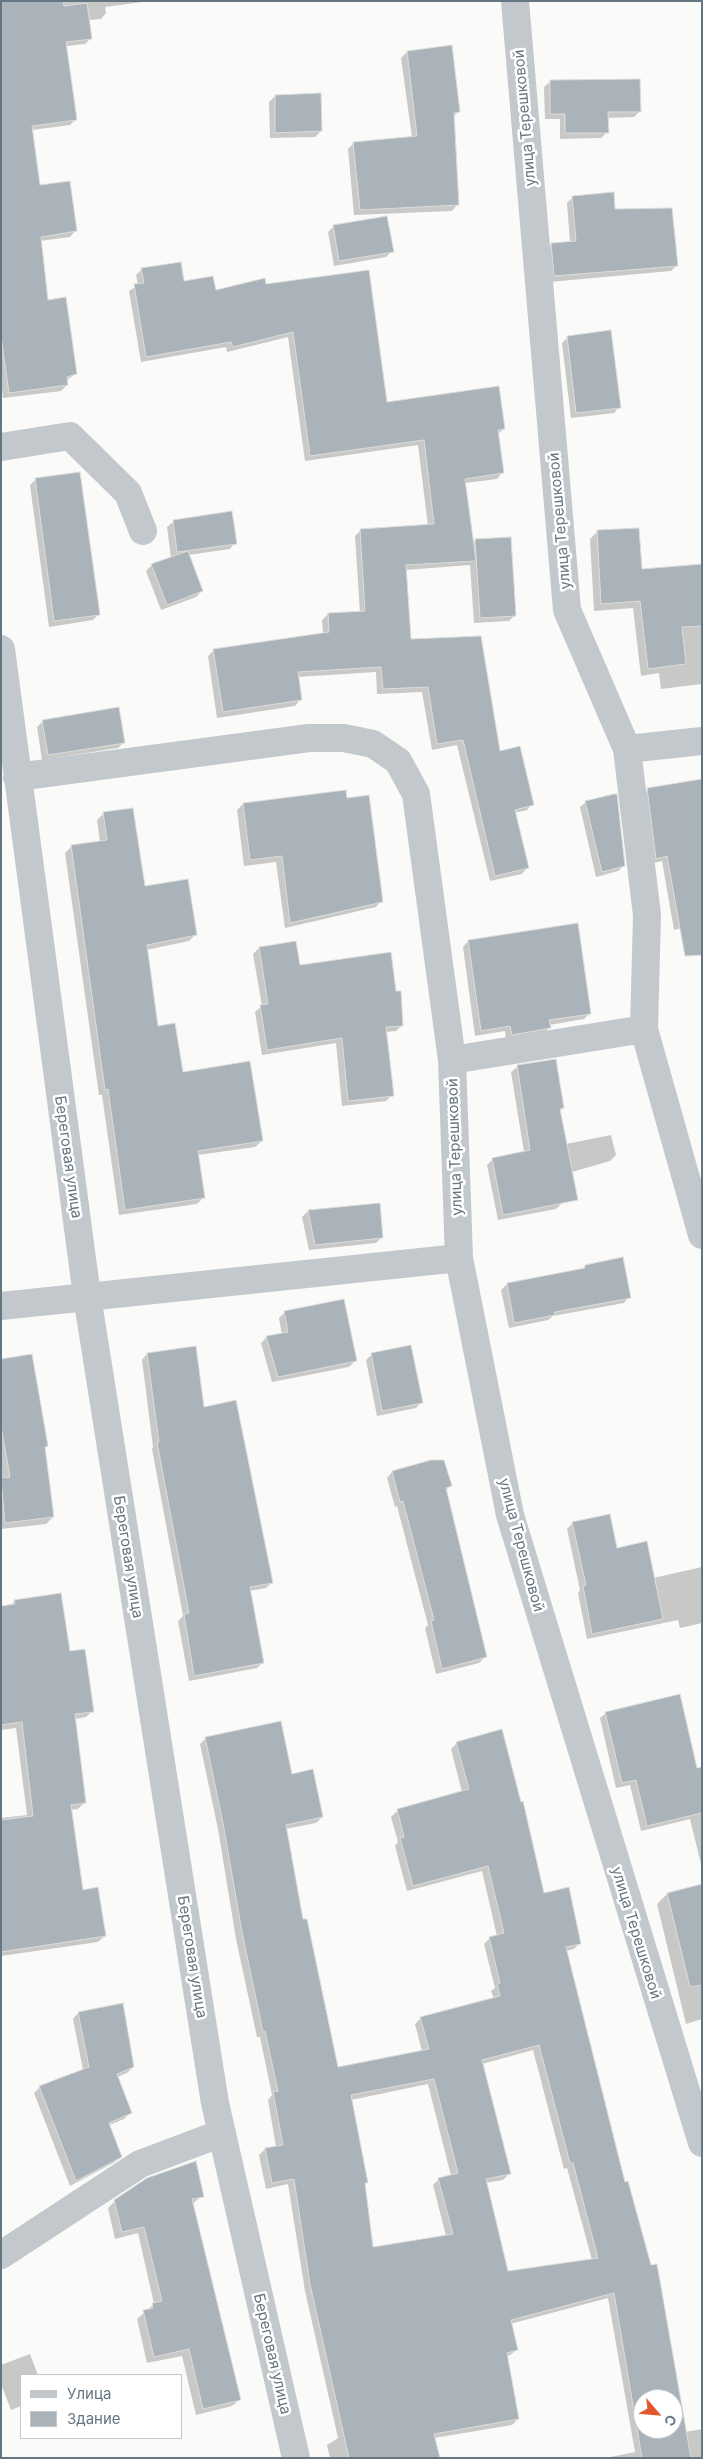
<!DOCTYPE html>
<meta charset="utf-8">
<style>
body{margin:0}
#map{position:relative;width:703px;height:2459px;overflow:hidden;background:#fafaf8;font-family:Inter,sans-serif}
canvas{display:block}
.frame{position:absolute;inset:0;border:2px solid #657683;pointer-events:none}
.legend{position:absolute;left:20px;top:2374px;width:162px;height:65px;box-sizing:border-box;background:#fff;border:1px solid #c1c8cd;margin:0;padding:6px 9px;list-style:none;font-size:15px;color:#657683}
.legend li{display:flex;align-items:center;gap:10px;height:25px}
.legend b{width:25px;border:1px solid #c1c8cd}
.north{position:absolute;left:633px;top:2389px;width:50px;height:50px;box-sizing:border-box;background:#fff;border:1px solid #c1c8cd;border-radius:50%;rotate:117deg;font-size:14px;font-weight:700;line-height:20px;text-align:center;color:#657683}
.north::after{content:'';display:block;margin:auto;width:18px;height:22px;background:#e4572e;clip-path:polygon(50% 0,100% 100%,50% 72%,0 100%)}
</style>
<div id="map">
<canvas width="703" height="2459"></canvas>
<div class="frame"></div>
<ul class="legend">
<li><b style="height:6px;background:#c3c8cc"></b>Улица</li>
<li><b style="height:14px;background:#aab3b9"></b>Здание</li>
</ul>
<div class="north">С</div>
</div>
<script>
const ctx = document.querySelector('canvas').getContext('2d');
ctx.lineJoin = 'round';
function fillPath(path, color) {
  ctx.fillStyle = color;
  ctx.fill(path, 'evenodd');
}
function poly(rows) {
  const path = new Path2D();
  for (const r of rows) {
    path.moveTo(r[0], r[1]);
    for (let i = 2; i < r.length; i += 2) path.lineTo(r[i], r[i + 1]);
  }
  return path;
}
function trace(path, color, width, dash) {
  ctx.strokeStyle = color;
  ctx.lineWidth = width;
  ctx.lineCap = dash ? 'butt' : 'round';
  ctx.setLineDash(dash || []);
  ctx.stroke(path);
}
function drawText(font, color, halo, rows, align = 'center') {
  ctx.font = font + ' Inter,sans-serif';
  ctx.lineWidth = 5;
  ctx.setLineDash([]);
  ctx.textBaseline = 'middle';
  ctx.strokeStyle = halo;
  ctx.fillStyle = color;
  for (const [text, x, y, turn = 0] of rows) {
    ctx.save();
    ctx.translate(x, y);
    ctx.rotate((+turn || 0) * Math.PI / 180);
    ctx.textAlign = isNaN(turn) ? turn : align;
    if (halo) ctx.strokeText(text, 0, 0);
    ctx.fillText(text, 0, 0);
    ctx.restore();
  }
}
fillPath(poly([
 [1,1,150,1,105,7,106,13,101,19,88,20,91,38,85,44,66,46,76,119,70,125,32,130,39,187,75,231,70,237,40,241,47,301,75,374,66,381,67,385,61,391,3,398,1,382],
 [407,52,459,111,453,117,457,205,452,211,354,215,348,149,354,143,412,137,401,58],
 [550,82,640,111,634,117,607,118,607,132,601,138,560,139,560,119,545,119,544,87],
 [275,96,321,131,315,137,270,138,269,102],
 [573,197,677,265,671,271,549,282,546,250,552,244,570,242,567,203],
 [334,226,392,251,386,257,334,266,328,232],
 [142,269,215,292,265,285,386,403,504,429,498,434,502,473,497,479,465,483,472,544,475,541,515,615,509,621,474,623,470,565,405,570,410,641,499,752,532,804,527,810,514,813,527,868,522,874,490,881,457,745,432,750,422,692,377,694,376,672,297,677,300,700,295,706,217,718,208,656,214,650,323,634,322,620,328,614,360,613,355,536,361,530,428,526,418,445,305,461,288,337,227,352,226,347,141,362,129,291,138,285,136,275],
 [568,337,619,407,614,413,571,418,562,343],
 [35,480,98,615,93,620,49,627,30,485],
 [173,522,235,543,230,549,188,555,202,591,196,597,161,610,146,571,152,565,171,558,167,527],
 [597,532,641,571,702,565,702,684,661,689,659,673,641,676,633,608,594,611,590,539],
 [43,721,124,742,118,748,42,760,37,727],
 [648,790,702,922,674,930,662,861,650,864,642,795],
 [346,799,381,901,376,907,285,928,276,862,244,866,237,810,243,804],
 [586,802,624,866,618,871,596,877,580,807],
 [104,813,144,887,195,935,189,941,146,950,157,1027,182,1073,262,1141,255,1147,198,1155,203,1198,197,1204,119,1215,102,1095,99,1095,65,853,72,846,100,842,97,820],
 [468,941,590,1013,584,1019,549,1025,549,1028,544,1034,506,1040,505,1031,475,1036,463,947],
 [259,948,299,967,395,992,402,1025,396,1031,386,1032,392,1095,386,1101,342,1106,336,1043,262,1055,255,1012,262,1006,253,954],
 [555,1060,563,1108,560,1111,566,1144,611,1135,616,1155,610,1161,555,1177,562,1203,556,1209,498,1220,487,1165,493,1159,524,1152,511,1072,517,1067],
 [379,1205,382,1237,376,1243,309,1250,302,1217,308,1211],
 [585,1266,629,1297,624,1303,553,1316,548,1320,509,1328,501,1290,507,1284,581,1270],
 [285,1312,355,1361,349,1367,272,1382,261,1343,266,1338,282,1335,279,1318],
 [147,1354,272,1582,266,1588,250,1591,263,1662,257,1668,189,1681,178,1621,183,1616,152,1449,153,1447,142,1360],
 [372,1354,421,1402,416,1408,377,1416,366,1360],
 [1,1361,47,1446,44,1448,53,1517,46,1524,1,1529],
 [392,1472,450,1486,445,1491,485,1657,479,1663,436,1674,425,1628,428,1625,397,1506,395,1507,387,1478],
 [573,1523,616,1549,653,1578,702,1567,702,1623,680,1628,678,1620,587,1639,578,1593,580,1590,567,1529],
 [15,1601,69,1653,92,1711,86,1717,75,1719,84,1803,78,1809,71,1810,82,1891,105,1936,98,1942,1,1956,1,1818,27,1815,16,1728,1,1730,1,1607,10,1606],
 [606,1713,702,1774,702,1868,690,1819,641,1831,630,1785,616,1788,600,1718],
 [206,1738,291,1775,322,1817,316,1823,285,1829,302,1921,337,2068,422,2051,415,2024,421,2018,494,1999,491,1991,495,1988,484,1944,490,1938,497,1936,482,1871,407,1891,395,1846,398,1842,391,1817,397,1811,462,1792,451,1749,457,1743,543,1895,580,1943,574,1949,566,1951,685,2432,702,2429,702,2458,606,2458,635,2452,608,2298,510,2324,517,2350,507,2357,518,2419,512,2425,434,2438,439,2458,330,2458,327,2445,338,2438,305,2291,288,2184,266,2189,259,2155,265,2149,276,2147,268,2100,272,2095,260,2037,257,2037,236,1939,218,1829,200,1744],
 [533,2050,564,2169,567,2168,592,2260,507,2273,485,2183,503,2180,509,2174,482,2064],
 [428,2084,451,2176,439,2179,433,2185,446,2236,372,2248,364,2185,366,2182,351,2100],
 [643,2399,673,2399,673,2429,643,2429],
 [702,1885,702,2019,686,2024,657,1904,667,1894],
 [78,2013,133,2067,127,2073,117,2077,130,2113,124,2119,109,2125,121,2156,115,2162,70,2186,34,2093,40,2087,83,2070,73,2019],
 [202,2196,192,2204,239,2400,232,2406,196,2415,182,2356,147,2363,137,2319,154,2304,138,2233,115,2239,108,2208,115,2201],
 [30,2354,38,2375,21,2375,21,2406,11,2410,1,2384,1,2365]
]), '#0003');
const building = poly([
 [1,1,63,1,64,6,87,3,92,39,66,42,77,120,32,126,40,185,70,181,77,231,41,237,48,300,66,297,77,374,67,377,68,385,9,393,1,336,1,1],
 [452,45,460,112,454,113,459,205,360,210,353,142,417,136,407,51,452,45],
 [640,79,641,112,608,112,609,133,565,133,565,114,550,114,550,80,640,79],
 [321,93,322,131,275,133,275,95,321,93],
 [614,192,615,209,672,208,678,266,554,276,551,243,576,241,572,196,614,192],
 [387,216,394,252,339,261,333,225,387,216],
 [181,262,184,281,213,276,216,290,265,278,266,284,369,270,387,402,499,386,505,429,498,430,504,473,465,479,476,561,406,565,411,639,481,636,500,751,520,746,534,805,515,810,529,868,495,876,463,740,437,744,428,687,383,689,381,667,298,672,302,700,223,712,213,649,329,632,328,613,365,611,360,529,434,524,424,440,310,456,293,332,233,347,231,342,146,357,134,284,144,283,141,268,181,262],
 [611,330,621,408,576,413,567,336,611,330],
 [80,472,100,615,54,621,35,478,80,472],
 [232,511,237,544,177,552,173,520,232,511],
 [639,528,642,569,702,564,702,626,682,627,686,664,648,669,640,601,601,604,597,530,639,528],
 [511,537,516,616,480,618,475,539,511,537],
 [188,551,203,591,167,605,151,564,188,551],
 [119,707,125,743,48,755,42,720,119,707],
 [702,779,702,955,685,956,667,856,656,859,647,788,702,779],
 [346,790,347,798,369,795,383,902,290,923,282,856,250,860,243,803,346,790],
 [614,794,617,794,625,866,602,872,585,801,614,794],
 [133,808,145,886,188,879,197,935,147,945,158,1026,175,1023,183,1072,250,1061,263,1141,198,1151,205,1198,125,1210,108,1089,105,1090,71,845,107,840,103,812,133,808],
 [578,923,591,1014,549,1020,551,1028,512,1035,510,1026,481,1031,468,940,578,923],
 [296,941,300,965,391,952,396,991,401,991,403,1026,386,1027,394,1096,348,1101,342,1038,267,1050,260,1005,268,1004,259,947,296,941],
 [556,1059,564,1108,560,1109,578,1200,503,1215,492,1158,530,1150,517,1065,556,1059],
 [380,1203,383,1238,315,1245,308,1210,380,1203],
 [623,1257,631,1298,555,1312,555,1315,514,1323,507,1283,585,1268,585,1265,623,1257],
 [344,1299,357,1361,278,1377,266,1336,288,1332,284,1311,344,1299],
 [411,1345,423,1403,382,1411,371,1353,411,1345],
 [196,1346,204,1407,236,1400,273,1583,250,1587,264,1663,194,1676,184,1614,189,1613,157,1442,159,1442,147,1353,196,1346],
 [32,1354,48,1446,45,1447,54,1517,5,1523,1,1478,10,1477,1,1426,1,1359,32,1354],
 [431,1460,444,1460,452,1486,446,1488,487,1657,442,1669,431,1621,434,1620,403,1501,400,1502,392,1471,431,1460],
 [610,1514,617,1548,647,1541,663,1619,592,1634,583,1586,586,1585,572,1522,610,1514],
 [61,1593,70,1651,85,1649,94,1712,75,1714,86,1803,71,1805,83,1890,98,1887,106,1936,1,1952,1,1820,33,1816,22,1722,1,1725,1,1606,15,1604,14,1600,61,1593],
 [680,1694,697,1768,702,1767,702,1813,647,1826,636,1780,622,1783,605,1712,680,1694],
 [281,1721,292,1774,313,1769,323,1817,286,1825,303,1919,307,1919,338,2067,429,2049,420,2017,500,1996,497,1984,500,1983,489,1937,504,1933,488,1866,413,1886,400,1838,404,1837,397,1809,469,1789,456,1742,502,1729,521,1802,523,1801,544,1893,569,1887,581,1944,566,1947,625,2182,628,2181,651,2265,657,2264,691,2458,642,2458,614,2293,511,2320,518,2350,507,2353,519,2419,434,2434,440,2458,349,2458,310,2284,294,2179,272,2183,265,2148,283,2145,273,2092,278,2091,265,2031,263,2032,242,1932,223,1823,205,1737,281,1721],
 [539,2045,570,2163,573,2163,598,2258,508,2271,486,2179,511,2174,482,2060,539,2045],
 [434,2079,458,2173,438,2178,453,2234,373,2247,365,2183,368,2183,351,2095,434,2079],
 [643,2399,673,2399,673,2429,643,2429,643,2399],
 [702,1884,702,1985,690,1987,667,1893,702,1884],
 [123,2003,134,2067,117,2074,132,2113,109,2123,122,2157,76,2181,39,2086,89,2067,78,2012,123,2003],
 [196,2161,204,2197,192,2199,241,2400,203,2409,189,2349,154,2357,143,2310,153,2308,152,2303,162,2301,144,2227,122,2232,114,2200,147,2178,196,2161]
]);
fillPath(building, '#aab3b9');
trace(building, '#dcdcda', 1);
trace(poly([
 [515,1,567,610,627,749,647,915,644,1029,702,1235],
 [1,447,70,436,128,493,143,531],
 [1,649,87,1296,215,2103,296,2458],
 [627,749,702,741],
 [17,777,309,738,344,738,373,744,398,761,416,794,452,1060],
 [644,1029,452,1060,459,1258,510,1515,702,2143],
 [1,1306,459,1258],
 [1,2255,140,2164,222,2133]
]), '#c3c8cc', 28);
drawText('15px', '#657683', '#fff', [
 ["улица Терешковой",525,118,-95],
 ["улица Терешковой",560,521,-95],
 ["улица Терешковой",455,1147,-92],
 ["Береговая улица",68,1157,82],
 ["улица Терешковой",521,1545,75],
 ["Береговая улица",128,1557,81],
 ["улица Терешковой",636,1933,73],
 ["Береговая улица",192,1957,81],
 ["Береговая улица",272,2354,77]
]);
</script>
